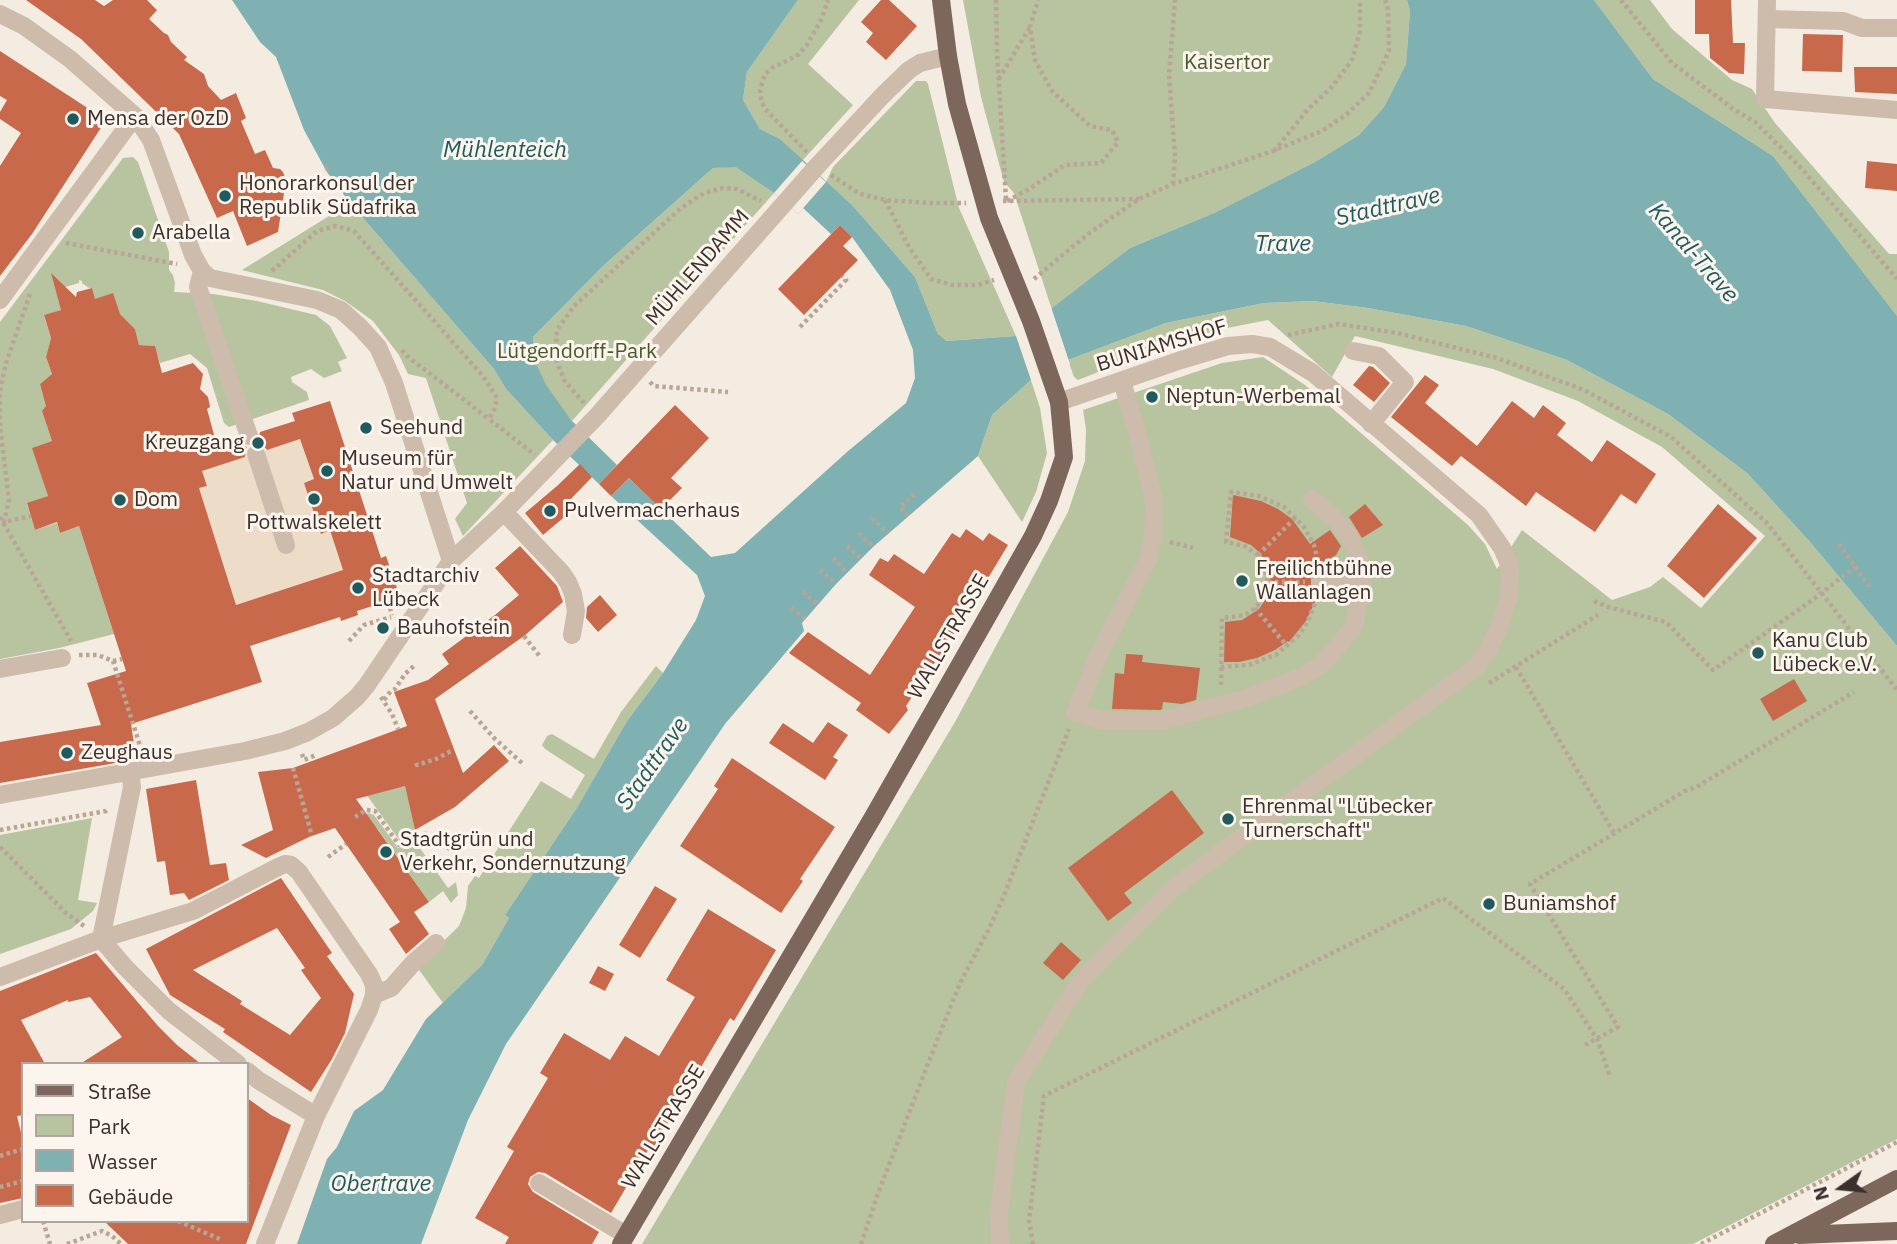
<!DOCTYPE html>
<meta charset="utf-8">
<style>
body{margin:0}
#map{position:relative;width:1897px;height:1244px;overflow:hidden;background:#f4ebe1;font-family:"IBM Plex Sans",sans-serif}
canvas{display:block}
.legend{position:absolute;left:21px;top:1062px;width:228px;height:161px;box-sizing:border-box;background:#fbf5ee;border:2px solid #aea6a0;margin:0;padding:9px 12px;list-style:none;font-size:21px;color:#3b302b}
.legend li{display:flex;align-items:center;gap:14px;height:35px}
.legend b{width:35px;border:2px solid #aea6a0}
.north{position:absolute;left:1806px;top:1153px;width:70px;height:70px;-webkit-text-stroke:5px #fbf5ee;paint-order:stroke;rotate:255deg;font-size:19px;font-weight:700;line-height:28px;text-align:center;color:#3b302b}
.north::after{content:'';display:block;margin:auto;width:24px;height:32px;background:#3b302b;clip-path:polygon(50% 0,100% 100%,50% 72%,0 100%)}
</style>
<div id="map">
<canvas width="1897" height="1244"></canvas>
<ul class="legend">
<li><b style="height:9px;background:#7d675c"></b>Straße</li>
<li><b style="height:19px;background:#b8c4a0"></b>Park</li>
<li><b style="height:19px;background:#7fb0b2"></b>Wasser</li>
<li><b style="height:19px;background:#c8694b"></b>Gebäude</li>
</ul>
<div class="north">N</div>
</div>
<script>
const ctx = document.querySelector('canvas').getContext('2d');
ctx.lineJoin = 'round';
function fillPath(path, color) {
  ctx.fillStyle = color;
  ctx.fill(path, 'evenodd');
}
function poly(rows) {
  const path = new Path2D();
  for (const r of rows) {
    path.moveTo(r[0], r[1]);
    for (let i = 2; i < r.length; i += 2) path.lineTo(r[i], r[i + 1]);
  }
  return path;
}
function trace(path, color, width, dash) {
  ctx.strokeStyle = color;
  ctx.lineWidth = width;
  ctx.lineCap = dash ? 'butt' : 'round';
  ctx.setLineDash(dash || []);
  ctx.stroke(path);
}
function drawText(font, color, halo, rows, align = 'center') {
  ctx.font = font + ' "IBM Plex Sans",sans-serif';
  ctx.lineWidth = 6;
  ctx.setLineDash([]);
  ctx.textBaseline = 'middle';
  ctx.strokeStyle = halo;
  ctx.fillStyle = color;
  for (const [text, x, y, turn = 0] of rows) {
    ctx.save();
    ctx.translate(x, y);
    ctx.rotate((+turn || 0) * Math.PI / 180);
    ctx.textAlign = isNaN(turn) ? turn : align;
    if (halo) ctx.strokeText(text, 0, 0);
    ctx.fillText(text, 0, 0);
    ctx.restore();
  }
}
fillPath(poly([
 [798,0,859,0,808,64,853,105,802,161,780,139,760,129,743,100,747,72],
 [963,0,1407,0,1410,11,1406,64,1384,107,1359,135,1315,162,1214,213,1130,248,1052,310,1014,193,1004,182,981,97],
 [1594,0,1650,0,1672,29,1732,80,1752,89,1775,123,1889,254,1897,254,1897,316,1773,156,1653,79],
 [916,81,926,81,928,84,959,208,1016,336,945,341,938,334,915,277,854,207,826,182,833,167],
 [133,157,138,162,169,252,169,270,173,275,175,283,174,292,213,294,257,301,316,315,330,326,347,358,338,362,342,371,324,378,311,369,291,377,292,382,307,392,309,400,229,427,224,423,207,368,190,354,160,363,154,346,139,345,135,329,120,314,93,300,92,288,89,288,82,283,82,281,79,280,79,283,65,287,60,299,58,300,63,309,44,316,51,338,46,357,52,374,40,384,47,407,42,411,52,441,33,448,48,496,27,504,35,530,57,523,60,533,79,526,114,634,59,648,0,659,0,322,123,158],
 [736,166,774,193,572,421,545,385,533,357,533,337,603,266,713,168],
 [350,203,494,369,506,389,553,440,463,536,455,519,467,503,426,378,408,374,399,355,373,321,345,301,323,290,242,270],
 [1313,301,1368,308,1466,326,1567,360,1668,414,1747,473,1810,542,1897,646,1897,1139,1693,1244,642,1244,955,722,1068,512,1085,461,1086,429,1083,410,1222,363,1263,357,1305,385,1468,525,1485,544,1497,569,1522,530,1612,600,1650,587,1663,577,1701,608,1765,536,1662,447,1578,401,1493,369,1355,336,1332,377,1268,320,1222,329,1173,343,1078,380,1074,377,1068,360,1166,323,1264,303],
 [1031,380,1040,408,1047,453,1036,492,1022,522,978,456,992,415],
 [656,666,663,673,627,721,578,806,505,915,509,918,482,965,443,1003,417,967,459,926,466,908,468,886,475,876,479,878,541,781,571,799,585,775,545,749,542,745,547,736,552,734,594,759,621,712],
 [405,786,416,833,400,841,366,794,347,793],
 [368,813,374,815,398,848,415,841,448,888,456,882,458,895,451,903,443,891,429,902,377,828,356,821],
 [92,818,78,900,97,903,93,911,71,929,0,954,0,835]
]), '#b8c4a0');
fillPath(poly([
 [300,439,314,480,304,483,321,533,330,530,343,570,236,605,199,488,207,486,202,471]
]), '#ecdcc8');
fillPath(poly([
 [232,0,798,0,747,72,743,100,760,129,780,139,854,207,915,277,938,334,946,341,1016,336,1130,248,1214,213,1315,162,1359,135,1384,107,1406,64,1410,11,1407,0,1594,0,1653,79,1773,156,1897,316,1897,646,1810,542,1747,473,1668,414,1567,360,1466,326,1368,308,1313,301,1264,303,1166,323,1068,360,1031,380,992,415,978,456,873,547,836,584,802,623,804,631,725,724,506,1044,468,1120,421,1244,297,1244,327,1159,337,1147,354,1111,383,1090,426,1019,482,965,509,918,505,915,578,806,627,721,663,673,696,620,705,596,697,575,611,496,629,478,711,557,735,553,847,452,906,403,915,378,913,350,890,290,852,237,840,225,831,234,803,208,798,214,774,193,736,167,713,168,603,266,533,337,533,357,546,385,572,421,617,465,599,484,553,440,506,389,494,369,350,203,327,172,304,130,276,57,260,42]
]), '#7fb0b2');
fillPath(poly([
 [802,161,826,182,798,214,774,193],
 [1051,307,1070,364,1032,383,1015,333]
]), '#f4ebe1');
fillPath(poly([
 [26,0,95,0,104,6,113,0,147,0,157,10,149,19,164,33,168,35,171,42,187,57,184,60,204,74,208,86,221,100,236,93,246,118,241,121,255,154,265,150,273,168,280,169,283,172,286,180,278,232,247,246,233,211,217,218,179,134,81,39],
 [881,0,889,0,917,26,886,60,866,42,873,33,861,22],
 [1695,0,1731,0,1733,43,1745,43,1744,74,1729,73,1710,58,1709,34,1695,34],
 [1803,34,1843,35,1842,72,1802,71],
 [0,51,106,120,32,234,0,276,0,166,21,133,0,119,0,112,7,100,0,96],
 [1854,67,1897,67,1897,94,1855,92],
 [1867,161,1897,164,1897,191,1865,188],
 [840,225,852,237,843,246,858,260,804,315,778,289],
 [51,273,76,297,77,292,92,288,95,299,113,293,120,314,135,329,139,345,155,346,162,373,193,363,203,374,200,389,208,397,210,407,207,409,217,446,238,439,242,445,247,447,245,457,202,471,207,486,199,488,236,605,343,570,330,530,321,534,304,483,314,479,300,439,267,450,263,445,258,443,260,432,295,421,292,413,330,401,381,558,386,556,400,597,357,611,358,615,341,621,340,617,250,646,262,682,131,724,135,751,132,754,133,760,0,783,0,742,101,725,87,683,126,671,79,526,60,533,57,522,35,530,27,503,48,496,32,448,52,441,42,411,46,406,40,384,52,374,46,357,51,338,44,315,61,310],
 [1369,366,1373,367,1390,383,1374,402,1353,385],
 [1425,375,1439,385,1425,403,1477,446,1512,401,1534,418,1543,405,1566,423,1557,435,1592,462,1607,440,1656,474,1636,504,1621,494,1595,532,1536,492,1526,506,1461,456,1452,466,1391,417],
 [675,405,709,438,671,478,682,488,661,509,629,478,611,496,599,484],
 [580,464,592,477,569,501,575,508,543,535,525,513,557,486],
 [1233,495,1261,501,1278,509,1292,519,1310,544,1330,530,1341,546,1336,555,1320,566,1319,571,1315,573,1311,577,1311,587,1319,593,1306,621,1289,642,1288,641,1275,650,1257,658,1239,662,1224,662,1225,622,1242,620,1259,609,1267,597,1271,583,1267,564,1260,553,1251,545,1230,537],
 [1365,504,1383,525,1362,538,1349,517],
 [1718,504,1757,538,1704,598,1667,566],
 [966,529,983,541,989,533,1008,545,961,623,906,706,908,710,889,734,856,710,861,703,789,653,808,632,870,675,915,607,869,575,880,558,888,562,894,554,924,574,952,533,960,538],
 [520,546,557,586,563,602,524,636,435,699,463,773,494,745,509,761,455,807,415,830,405,786,356,799,429,902,414,912,429,934,406,954,389,929,400,922,335,828,309,837,266,858,241,845,273,830,258,772,293,768,407,726,394,692,428,680,449,664,442,654,495,615,519,595,495,568],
 [600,595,617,615,598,632,586,618,587,607],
 [1126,654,1143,655,1142,662,1200,668,1196,700,1182,704,1163,702,1162,709,1160,710,1112,709,1115,673,1124,674],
 [1794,679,1807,701,1773,721,1760,699],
 [828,722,848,735,833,757,838,760,825,780,769,743,783,723,813,743],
 [732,758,835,827,800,879,803,881,781,913,680,846,718,789,714,786],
 [196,780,210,865,226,863,229,880,189,900,184,893,170,895,165,861,157,862,146,789],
 [1172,790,1204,833,1124,893,1132,903,1108,921,1068,868],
 [281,878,332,953,327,956,354,994,345,1033,332,1059,311,1092,223,1032,225,1029,170,995,146,949],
 [277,928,305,968,301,970,321,998,290,1035,240,1004,242,1001,193,970],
 [655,886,677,899,640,958,619,945],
 [708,909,776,950,750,994,734,1021,730,1018,654,1147,651,1145,611,1213,545,1173,538,1172,530,1177,528,1184,533,1192,599,1232,592,1244,505,1244,509,1237,475,1218,514,1151,507,1147,548,1078,540,1073,564,1033,610,1060,625,1036,659,1056,695,997,666,980],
 [1061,942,1081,960,1063,980,1043,963],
 [96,953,158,1026,177,1045,201,1064,80,1064,122,1037,90,997,68,1002,68,1000,21,1020,45,1064,23,1064,23,1115,17,1116,23,1141,23,1198,0,1203,0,991],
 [598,966,614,974,605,991,589,983],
 [247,1098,271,1115,291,1125,246,1244,128,1244,104,1221,247,1221]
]), '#c8694b');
trace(poly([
 [996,0,997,52,1006,200],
 [1621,0,1672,63,1732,108,1755,122,1802,169,1897,279],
 [999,79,1030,27],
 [1274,151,1309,108,1331,88,1352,60,1360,31,1360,0],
 [807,152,765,109,761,99,760,90,765,74,772,68,798,55,807,45,822,18,828,0],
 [325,169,330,167],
 [831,175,860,194,885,200,930,203,966,203],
 [1173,184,1175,157,1169,75,1175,0],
 [885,200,909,247,931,279,952,285,977,285,994,280],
 [1003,201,1139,199],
 [1007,201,1029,189,1065,165,1101,163,1118,142,1112,130,1090,126,1052,91,1035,60,1030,27,1038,0],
 [66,243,177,264],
 [272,271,317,231,336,226,354,231,483,376,497,398,495,408,489,419,535,455],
 [1034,279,1088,234,1139,199,1173,184,1273,151,1322,131,1347,114,1369,93,1389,51,1388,9,1385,0],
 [30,294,6,363,0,391,0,427,9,500,4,522,31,516],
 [800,327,846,280,842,276],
 [1288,335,1339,324,1397,333,1497,358,1584,390,1671,437,1767,523,1897,690],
 [402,350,407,356,489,419],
 [650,382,654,386,728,392],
 [584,403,564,380,555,357,557,330,574,306,681,208,704,193,723,188,737,189,761,201],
 [908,516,900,507,915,494],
 [0,517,71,641],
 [872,518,888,534],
 [859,533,873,547],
 [1170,542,1193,548],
 [1839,544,1871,589],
 [847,546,861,559],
 [1258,555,1297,516],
 [833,558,847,573],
 [820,570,836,584],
 [1268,582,1305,582],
 [803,592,818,605],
 [388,601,392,615],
 [1594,601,1608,607,1666,622,1713,670,1811,601,1855,567],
 [791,608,805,619],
 [1255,608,1287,646],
 [524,636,541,658],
 [349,641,364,625,391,617],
 [79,655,98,655,113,661,142,752],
 [113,661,122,659],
 [1221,667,1249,665,1277,654,1299,635,1307,623,1317,598],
 [1516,667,1614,833],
 [1489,683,1598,615],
 [1221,685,1222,618,1240,616,1251,612,1257,606,1264,596,1268,582,1264,566,1258,555,1245,546,1226,542,1231,492,1259,496,1284,507,1304,527,1314,545,1319,565],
 [381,697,392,714,398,729],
 [384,700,391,691,395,689,405,674,416,664],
 [470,711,495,739,522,763],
 [302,754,304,760,316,755],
 [416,763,417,765,436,759,453,750],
 [293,768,312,836],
 [355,817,366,810,375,811,399,845,422,834,428,834,457,854],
 [0,830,106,811,108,809],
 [0,847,66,913,84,926],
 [328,857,346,844],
 [1585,1045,1618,1027,1530,884,1685,791,1698,786,1854,692],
 [0,1156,23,1149],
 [247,1184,249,1185],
 [0,1187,23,1181],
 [43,1221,50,1244],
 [178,1221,222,1240],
 [67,1244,102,1231,112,1236,121,1244],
 [861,1244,877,1196,938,1038,961,981,988,931,1003,898,1069,729],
 [1033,1244,1029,1221,1044,1096,1443,898,1564,989,1597,1039,1610,1076],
 [1701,1244,1897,1142]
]), '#b9a596', 4.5, [3.5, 3.5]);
trace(poly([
 [1767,0,1765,99,1897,110],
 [0,14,24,26,70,59,135,116,151,140,193,255,202,271,210,278,317,300,341,310,360,327,378,347,394,383,451,561],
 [1767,19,1843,21,1862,28,1897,28],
 [202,271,198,287,249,436],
 [0,300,135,116],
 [1353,351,1379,356,1405,382,1371,424],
 [1122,381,1141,447,1154,502,1153,536,1148,560,1097,659,1075,713,1100,720,1161,721,1243,699,1299,678,1321,665,1335,650,1354,626,1362,581,1359,561,1350,538,1337,521,1312,499],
 [256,454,286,545],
 [504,512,561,572,568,582,573,594,576,611,572,635],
 [1321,582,1362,581],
 [0,669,62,658],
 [0,795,245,751,285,741,308,732,333,718,357,697,367,685,451,561,504,512,597,416,819,164,883,95,909,70,920,63,948,56],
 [101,939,125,967,169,1011,238,1064],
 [101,939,132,787,130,772],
 [0,977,101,939,193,911,278,867,285,864,291,865,299,872,369,974,374,985,374,995,369,1010,316,1116,265,1244],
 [374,995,391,988,414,962,436,943],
 [247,1071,258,1080,316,1116],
 [539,1183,626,1235],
 [0,1215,23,1209],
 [1000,1244,999,1213,1016,1082,1080,982,1177,885,1477,666,1489,648,1501,623,1509,596,1510,566,1502,548,1479,515,1313,373,1270,347,1252,344,1228,346,1181,360,1059,402]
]), '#cdbbac', 18);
trace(poly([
 [1799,1235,1897,1231],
 [621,1244,873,817,986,619,1033,536,1049,501,1064,457,1059,402,1031,321,989,218,957,104,948,56,941,0],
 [1774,1244,1897,1179]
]), '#7d675c', 18);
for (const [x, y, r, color] of [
 [73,119,7,"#1f5a5e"],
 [225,196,7,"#1f5a5e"],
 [138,233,7,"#1f5a5e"],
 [1152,397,7,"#1f5a5e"],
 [366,428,7,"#1f5a5e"],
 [258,443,7,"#1f5a5e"],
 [327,471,7,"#1f5a5e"],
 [314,499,7,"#1f5a5e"],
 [120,500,7,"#1f5a5e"],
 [550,511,7,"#1f5a5e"],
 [1242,581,7,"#1f5a5e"],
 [358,588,7,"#1f5a5e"],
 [383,628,7,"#1f5a5e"],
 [1758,653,7,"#1f5a5e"],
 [67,753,7,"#1f5a5e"],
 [1228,819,7,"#1f5a5e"],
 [386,852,7,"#1f5a5e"],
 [1489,904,7,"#1f5a5e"]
]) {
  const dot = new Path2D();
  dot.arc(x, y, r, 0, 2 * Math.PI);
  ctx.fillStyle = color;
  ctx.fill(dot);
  trace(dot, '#fbf5ee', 2.5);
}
drawText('21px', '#4a5a2e', '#fbf5ee', [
 ["Kaisertor",1227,63],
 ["Lütgendorff-Park",577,352]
]);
drawText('21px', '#3b302b', '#fbf5ee', [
 ["Mensa der OzD",87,119],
 ["Honorarkonsul der",239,184],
 ["Republik Südafrika",239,208],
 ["Arabella",152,233],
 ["Neptun-Werbemal",1166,397],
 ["Seehund",380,428],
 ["Kreuzgang",244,443,"right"],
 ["Museum für",341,459],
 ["Natur und Umwelt",341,483],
 ["Dom",134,500],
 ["Pulvermacherhaus",564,511],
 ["Pottwalskelett",314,523,"center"],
 ["Freilichtbühne",1256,569],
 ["Wallanlagen",1256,593],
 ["Stadtarchiv",372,576],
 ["Lübeck",372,600],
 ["Bauhofstein",397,628],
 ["Kanu Club",1772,641],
 ["Lübeck e.V.",1772,665],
 ["Zeughaus",81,753],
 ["Ehrenmal \"Lübecker",1242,807],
 ["Turnerschaft\"",1242,831],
 ["Stadtgrün und",400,840],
 ["Verkehr, Sondernutzung",400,864],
 ["Buniamshof",1503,904]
], 'left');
drawText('21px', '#3b302b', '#fbf5ee', [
 ["MÜHLENDAMM",698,268,-49],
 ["BUNIAMSHOF",1162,346,-17],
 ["WALLSTRASSE",949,637,-60],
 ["WALLSTRASSE",664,1127,-59]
]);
drawText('italic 23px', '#1f5a5e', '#fbf5ee', [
 ["Mühlenteich",505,150],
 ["Stadttrave",1388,207,-13],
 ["Trave",1283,244],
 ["Kanal-Trave",1693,253,49],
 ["Stadttrave",653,764,-55],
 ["Obertrave",381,1184]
]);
</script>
